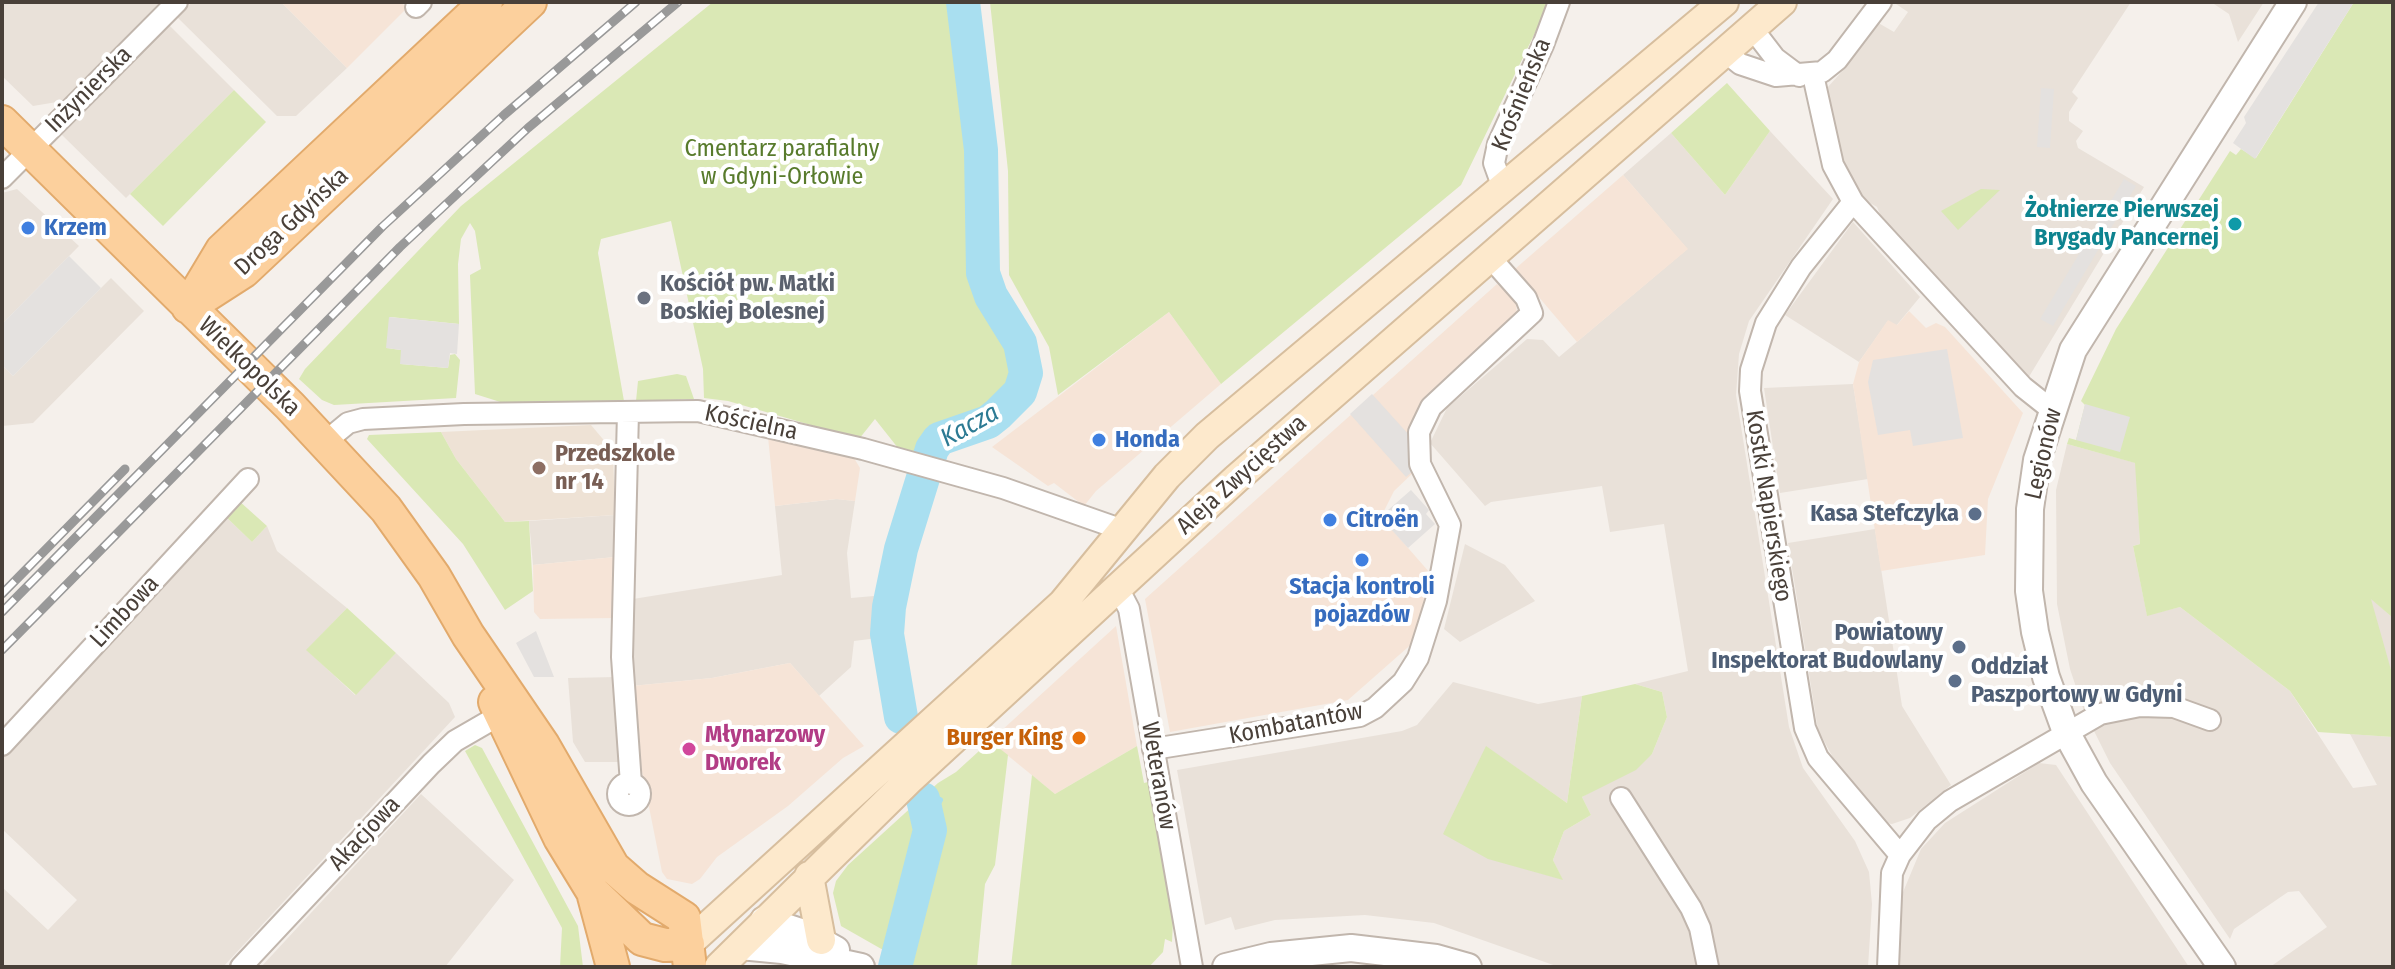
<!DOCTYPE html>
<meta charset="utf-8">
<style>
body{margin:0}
#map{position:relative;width:2395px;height:969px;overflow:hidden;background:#f5f0eb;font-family:"Fira Sans Condensed",sans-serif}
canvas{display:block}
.frame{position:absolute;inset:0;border:4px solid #494039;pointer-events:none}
</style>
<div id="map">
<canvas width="2395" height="969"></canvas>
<div class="frame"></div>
</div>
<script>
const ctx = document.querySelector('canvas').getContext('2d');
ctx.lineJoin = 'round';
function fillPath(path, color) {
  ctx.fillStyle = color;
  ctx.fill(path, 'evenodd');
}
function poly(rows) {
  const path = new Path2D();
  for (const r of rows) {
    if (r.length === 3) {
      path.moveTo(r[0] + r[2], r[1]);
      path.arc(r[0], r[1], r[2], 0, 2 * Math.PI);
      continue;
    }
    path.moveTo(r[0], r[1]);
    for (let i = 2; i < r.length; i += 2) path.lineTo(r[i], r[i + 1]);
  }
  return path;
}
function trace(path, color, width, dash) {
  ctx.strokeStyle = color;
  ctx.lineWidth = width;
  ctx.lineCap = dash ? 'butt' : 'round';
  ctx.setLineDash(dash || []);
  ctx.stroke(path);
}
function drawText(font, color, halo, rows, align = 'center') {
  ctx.font = font + ' "Fira Sans Condensed",sans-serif';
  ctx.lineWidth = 8;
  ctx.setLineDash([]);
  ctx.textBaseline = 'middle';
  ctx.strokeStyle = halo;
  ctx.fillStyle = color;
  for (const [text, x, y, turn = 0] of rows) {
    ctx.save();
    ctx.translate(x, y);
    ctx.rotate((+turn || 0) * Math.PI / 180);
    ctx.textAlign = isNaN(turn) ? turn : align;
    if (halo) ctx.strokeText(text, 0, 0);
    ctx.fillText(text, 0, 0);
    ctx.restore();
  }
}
fillPath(poly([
 [2,2,160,2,63,101,33,106,2,76],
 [192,2,281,2,347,68,296,116,277,116,177,17],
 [1893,2,2131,2,2072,92,2078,98,2069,112,2069,121,2083,131,2076,141,2078,148,2144,187,2027,380,1884,224,1877,207,1865,200,1850,177,1839,153,1827,88,1846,67,1875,21,1894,32,1908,12],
 [2211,2,2264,2,2238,42,2229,14],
 [169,25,234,90,126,198,61,134],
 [1770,131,1833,199,1749,321,1739,354,1736,395,1789,727,1803,768,1855,841,1869,872,1872,904,1868,967,1559,967,1434,923,1365,915,1275,920,1235,930,1231,917,1205,925,1177,770,1402,731,1417,725,1453,682,1538,704,1582,696,1567,803,1486,747,1533,871,1562,879,1553,860,1564,831,1591,815,1582,797,1652,754,1667,717,1662,692,1635,684,1688,671,1664,524,1610,532,1602,486,1491,502,1485,506,1430,443,1447,408,1527,339,1543,340,1559,357,1687,249,1623,175,1671,133,1725,195],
 [17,189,79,246,2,324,2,193],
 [1853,222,1920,297,1896,326,1888,321,1859,362,1785,315],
 [111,278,144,311,33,423,2,426,2,365,13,376],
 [1853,384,1868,479,1780,493,1764,388],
 [2067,444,2136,463,2140,544,2133,546,2147,615,2180,607,2290,691,2353,788,2377,785,2350,734,2393,737,2393,967,2270,967,2327,927,2299,891,2288,892,2234,929,2230,939,2110,763,2084,711,2070,669,2057,604,2056,490],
 [837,499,855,501,847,553,851,598,874,596,878,638,854,641,851,667,819,696,790,663,712,678,632,686,633,599,782,575,775,506],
 [224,515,252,542,267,526,277,551,347,608,307,650,355,695,396,653,449,703,455,717,223,967,2,967,2,887,48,930,77,900,2,829,2,755],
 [615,515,615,557,533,565,529,521],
 [1875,529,1902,706,1951,785,1910,818,1892,824,1886,823,1842,774,1818,730,1788,543],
 [1465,544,1505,565,1535,601,1460,642,1444,629],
 [2370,597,2393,618,2393,677,2380,638],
 [617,677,624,762,585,762,573,742,568,678],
 [2039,763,2056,765,2189,967,1897,967,1901,897,1921,849,1945,823],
 [421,794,514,880,445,967,261,967]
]), '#e9e1d9');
fillPath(poly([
 [281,2,401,2,407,8,347,68],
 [1623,175,1688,249,1577,342,1515,269],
 [1497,284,1516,300,1517,316,1426,397,1412,425,1414,472,1394,491,1381,517,1430,573,1415,641,1348,700,1170,732,1145,599],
 [1909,311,1926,328,1936,323,1945,327,2023,413,1988,499,1985,555,1881,571,1853,384,1859,362,1888,320,1897,325],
 [1169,312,1221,384,1096,491,1084,506,1054,483,1048,486,992,447],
 [767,427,854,458,860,468,855,501,836,499,775,506],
 [615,557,616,618,540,619,534,612,533,565],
 [1116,626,1137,746,1055,794,990,741],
 [790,663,864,746,843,758,788,806,717,857,700,879,692,884,667,879,662,872,642,772,632,686,712,678]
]), '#f6e4d7');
fillPath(poly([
 [591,425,613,451,615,515,505,522,456,459,441,432]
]), '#eee2d5');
fillPath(poly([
 [713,2,955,2,973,155,978,272,983,294,1023,371,1010,398,986,420,939,432,928,441,923,458,902,453,875,419,859,439,728,401,704,398,703,369,671,221,601,239,598,253,624,401,513,406,475,394,470,275,481,269,475,231,470,223,461,239,458,264,459,324,390,317,387,348,401,350,401,364,448,368,450,355,455,354,460,360,456,398,334,405,322,400,299,379,305,369,461,206],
 [990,2,1550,2,1461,185,1221,384,1169,312,1058,395,1049,347,1009,275,1008,171],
 [2354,2,2393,2,2393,618,2371,599,2393,677,2393,737,2318,732,2290,691,2180,607,2147,616,2133,546,2140,544,2135,463,2067,444,2069,438,2076,440,2085,405,2081,401,2116,329,2230,151,2236,155,2241,149,2256,158],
 [1727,83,1770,131,1725,195,1671,133],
 [234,90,266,122,163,226,130,194],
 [1981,189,2000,190,1958,230,1941,211],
 [677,374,686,376,694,399,636,401,638,381],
 [441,432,456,459,505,522,529,521,533,591,505,610,463,544,367,439,369,435],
 [238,500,267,526,252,542,224,515],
 [347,608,396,653,356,695,306,650],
 [1635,684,1662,692,1667,717,1652,754,1636,770,1582,797,1591,815,1564,831,1553,860,1563,880,1488,859,1443,834,1486,746,1567,803,1582,696],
 [990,741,1008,755,995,865,985,884,977,967,913,967,841,926,833,893,836,881,848,865,938,783,956,772],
 [475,745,482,748,578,926,583,967,560,967,562,928,465,751],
 [1137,746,1144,783,1148,782,1173,921,1172,942,1165,939,1163,952,1149,967,1011,967,1032,775,1055,794]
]), '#dae8b5');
fillPath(poly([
 [2319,2,2354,2,2255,159,2233,143,2246,123,2244,117],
 [2041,88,2054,89,2050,148,2037,147],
 [2124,179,2136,186,2053,326,2040,319],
 [69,256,101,288,13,376,2,365,2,324],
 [389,317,459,324,457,354,450,353,448,368,400,364,401,350,386,348],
 [1947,349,1963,438,1913,446,1910,430,1878,435,1868,382,1873,360],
 [1372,394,1410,436,1414,470,1406,477,1350,414],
 [2085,404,2130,417,2120,452,2076,440],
 [1411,490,1429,510,1426,514,1435,524,1408,548,1380,517],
 [536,631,554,677,534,677,516,643]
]), '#e4e1df');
trace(poly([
 [928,821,940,800]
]), '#a9dff0', 6);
trace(poly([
 [901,717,887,634,889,607,901,549,932,449,939,439,988,422,998,414,1020,392,1026,373,1020,343,991,296,983,273,981,150,963,2],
 [895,967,930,830,923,799]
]), '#a9dff0', 34);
const minor = poly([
 [416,7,421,2],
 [1752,28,1775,58,1799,76],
 [1724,51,1740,64,1776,76,1822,72,1837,60,1881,2],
 [1813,75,1833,165,1853,202,2023,387,2052,410],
 [2,178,177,2],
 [1503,188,1494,163,1498,144,1543,45,1559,2],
 [1853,202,1801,267,1766,323,1751,370,1750,391,1805,728,1818,758,1900,855],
 [628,412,622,657,631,784],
 [325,442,348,423,363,419,464,414,698,411,863,449,1003,488,1123,530],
 [1118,588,1129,609,1192,967],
 [2,745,248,479],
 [1153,749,1360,716,1375,708,1403,682,1418,658,1436,601,1450,525,1420,464,1419,432,1431,407,1532,313,1526,298,1488,255],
 [629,794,11],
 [1621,798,1691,908,1700,928,1708,967],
 [241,967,431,764,455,741,500,715],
 [1888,967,1892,873,1900,855,1927,820,1950,801,2100,714,2140,706,2174,707,2210,720]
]);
const tertiary = poly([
 [764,920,807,934,836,950],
 [740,946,782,950,861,967],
 [1226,967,1271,956,1351,948,1436,958,1468,967],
 [2222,967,2094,783,2066,732,2046,677,2035,632,2029,591,2030,509,2037,460,2073,350,2293,2]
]);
const secondary = poly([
 [809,876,821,940],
 [688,944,1063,603,1167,476,1207,436,1724,2],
 [719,967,908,781,1236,479,1782,2]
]);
const primary = poly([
 [2,122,290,406,386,509,434,576,468,635,543,745,613,867,637,888,684,918,690,967],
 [192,300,222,250,486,2],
 [188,307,244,271,530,2],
 [495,702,560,838,593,892,642,939,665,945,688,944],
 [594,896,613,967]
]);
trace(minor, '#c1b6ad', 24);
trace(tertiary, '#c1b6ad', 30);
trace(secondary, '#d7be9e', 32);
trace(primary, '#e2aa6c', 36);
trace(minor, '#fff', 20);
trace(tertiary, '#fff', 26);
trace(secondary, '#fde9cc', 28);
trace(primary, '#fcd09d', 32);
const rail = poly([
 [2,594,125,469],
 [2,612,382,227,504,115,636,2],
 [2,650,400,247,528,128,678,2]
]);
trace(rail, '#999', 9);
trace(rail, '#fff', 6, [18]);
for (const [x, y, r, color] of [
 [2235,224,8,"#0f9aa8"],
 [28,228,8,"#3f7fe0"],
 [644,298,8,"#6b7280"],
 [1099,440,8,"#3f7fe0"],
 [539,468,8,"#8d6e63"],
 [1975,514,8,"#5c6f8a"],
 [1330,520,8,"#3f7fe0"],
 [1362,560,8,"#3f7fe0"],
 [1959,647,8,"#5c6f8a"],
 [1955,681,8,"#5c6f8a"],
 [1079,738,8,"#e8710a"],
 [689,749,8,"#d1479c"]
]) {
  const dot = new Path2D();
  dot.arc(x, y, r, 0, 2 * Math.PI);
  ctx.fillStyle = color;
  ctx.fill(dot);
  trace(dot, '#fff', 3);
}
drawText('24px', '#494039', '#fff', [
 ["Inżynierska",89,90,-45],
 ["Krośnieńska",1522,95,-68],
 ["Droga Gdyńska",292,222,-43],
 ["Wielkopolska",249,367,44],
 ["Kościelna",751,423,12],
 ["Legionów",2044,454,-77],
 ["Aleja Zwycięstwa",1242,475,-42],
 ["Kostki Napierskiego",1768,506,81],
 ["Limbowa",125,612,-47],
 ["Kombatantów",1296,724,-11],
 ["Weteranów",1158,776,80],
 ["Akacjowa",365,834,-47]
]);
drawText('24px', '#587b2c', '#fff', [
 ["Cmentarz parafialny",782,149],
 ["w Gdyni-Orłowie",782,177]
]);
drawText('bold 24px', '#0d838f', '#fff', [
 ["Żołnierze Pierwszej",2219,210],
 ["Brygady Pancernej",2219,238]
], 'right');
drawText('bold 24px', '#366cbe', '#fff', [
 ["Krzem",44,228],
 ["Honda",1115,440],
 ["Citroën",1346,520],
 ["Stacja kontroli",1362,587,"center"],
 ["pojazdów",1362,615,"center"]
], 'left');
drawText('bold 24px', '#5b616d', '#fff', [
 ["Kościół pw. Matki",660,284],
 ["Boskiej Bolesnej",660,312]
], 'left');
drawText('bold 24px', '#785e54', '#fff', [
 ["Przedszkole",555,454],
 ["nr 14",555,482]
], 'left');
drawText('bold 24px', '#4e5e75', '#fff', [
 ["Kasa Stefczyka",1959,514],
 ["Powiatowy",1943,633],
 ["Inspektorat Budowlany",1943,661],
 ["Oddział",1971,667,"left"],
 ["Paszportowy w Gdyni",1971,695,"left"]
], 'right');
drawText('bold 24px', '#b23c85', '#fff', [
 ["Młynarzowy",705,735],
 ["Dworek",705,763]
], 'left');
drawText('bold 24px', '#c56008', '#fff', [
 ["Burger King",1063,738]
], 'right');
drawText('italic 26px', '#2c7a93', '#fff', [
 ["Kacza",970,426,-29]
]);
</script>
